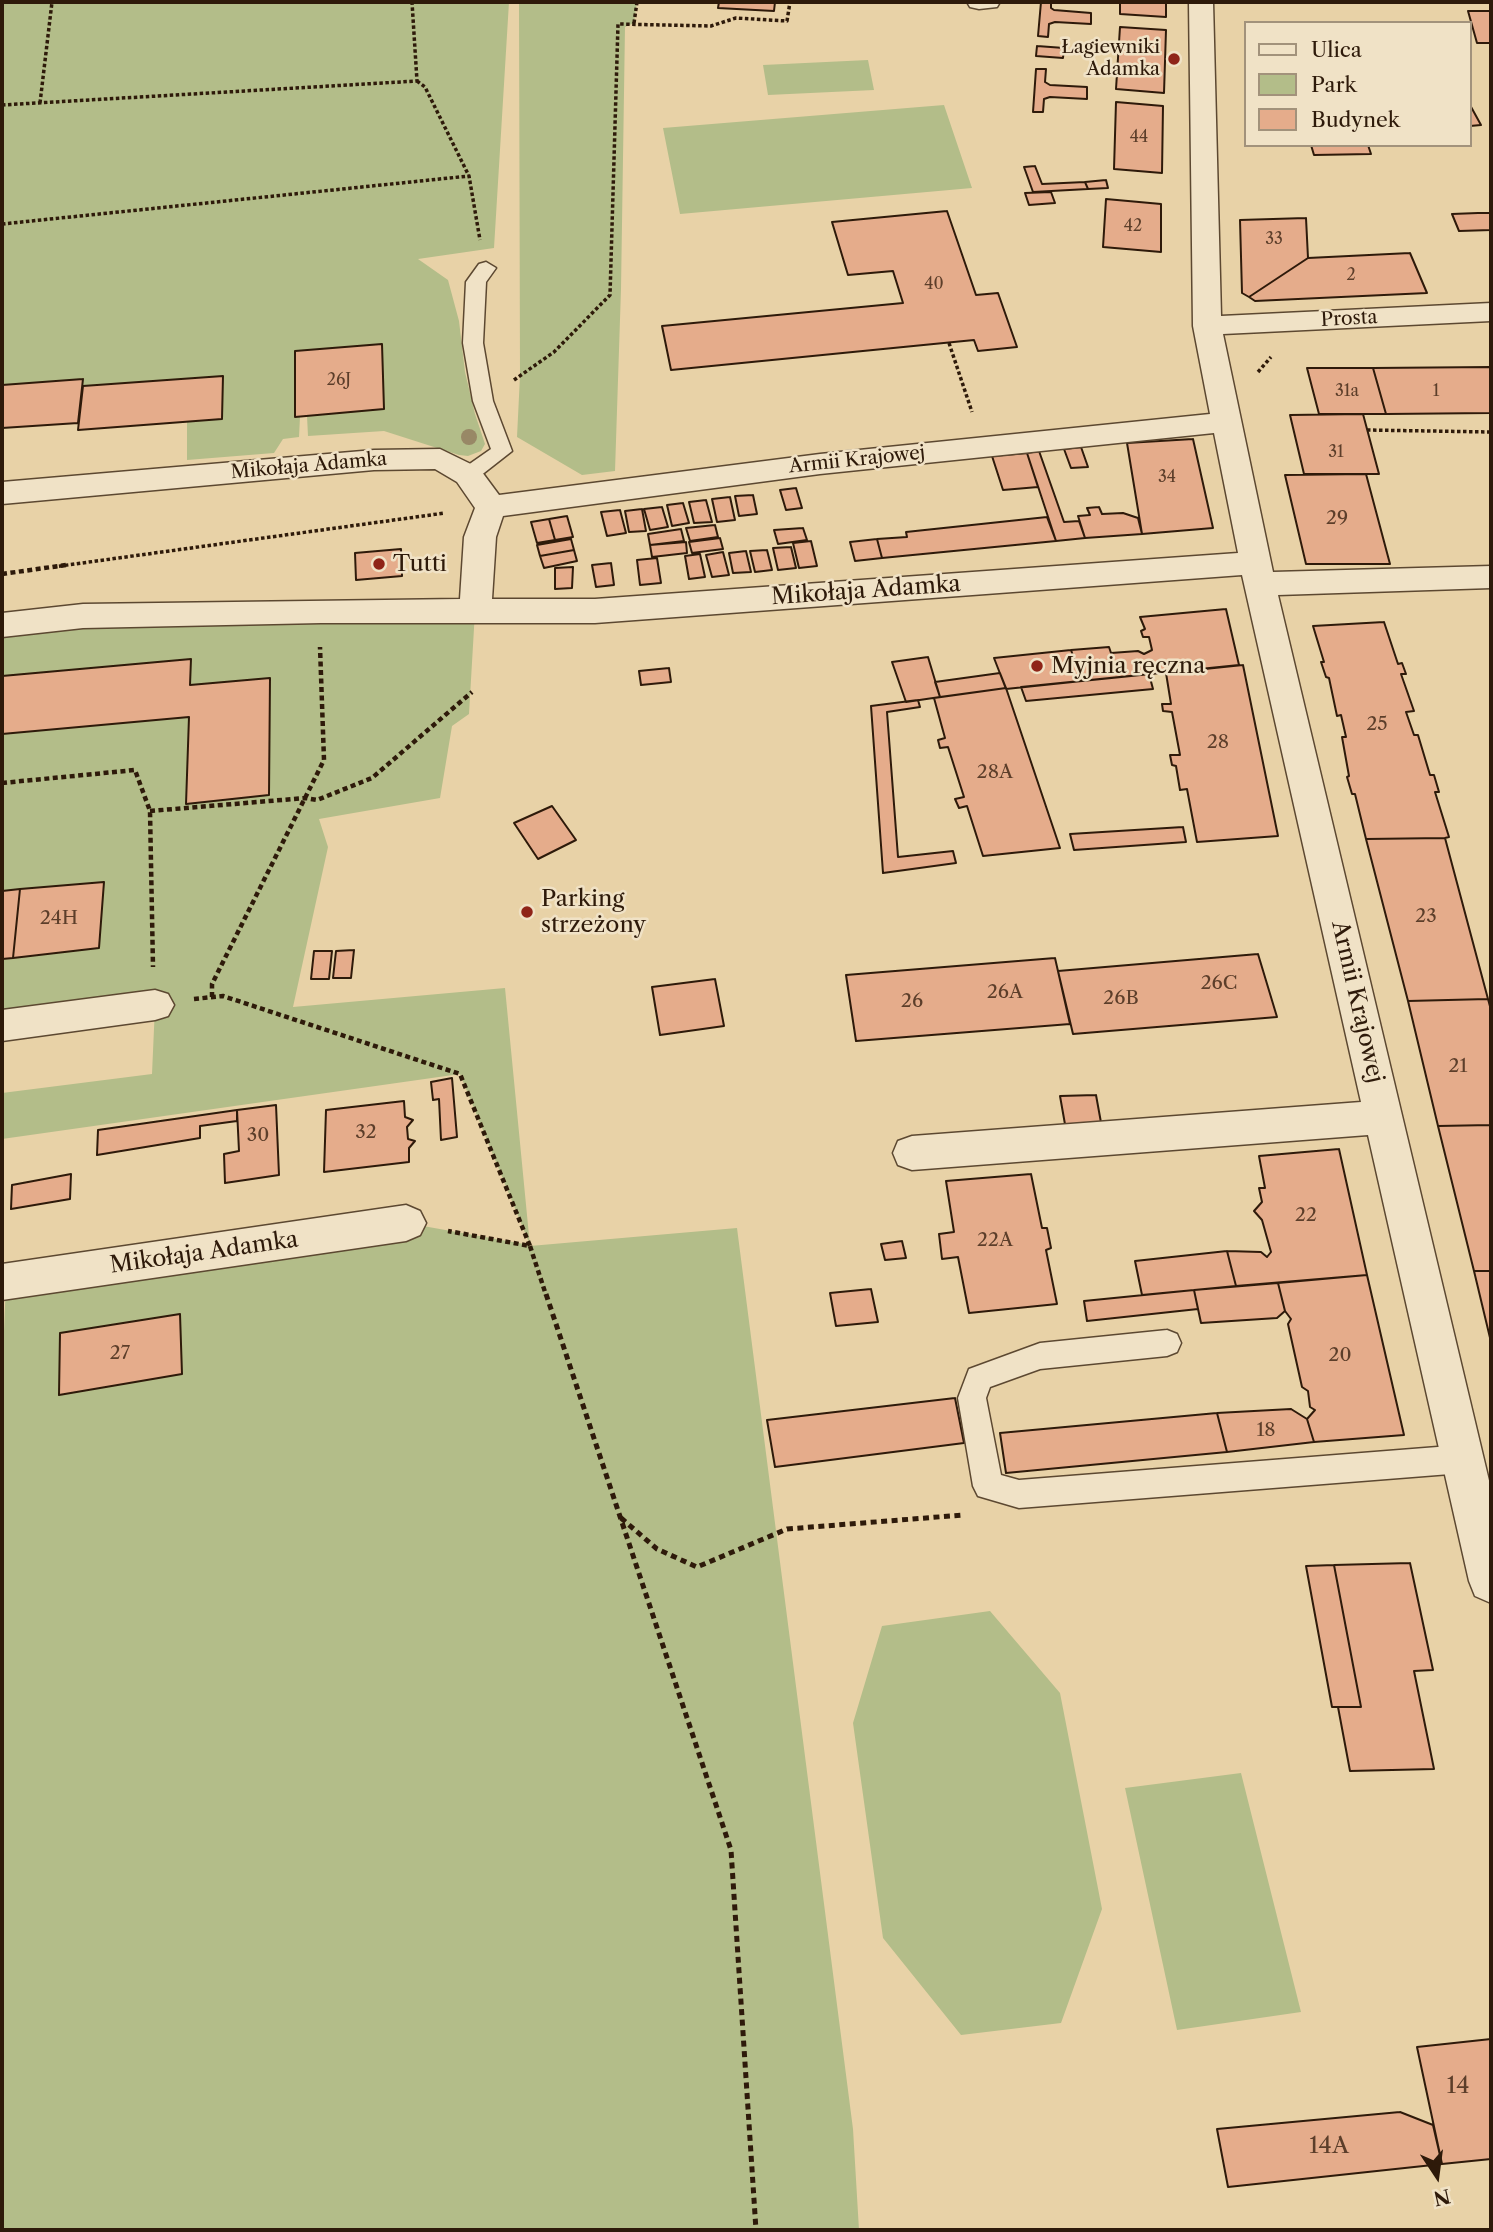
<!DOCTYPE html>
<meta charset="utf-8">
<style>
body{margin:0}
#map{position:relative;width:1493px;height:2232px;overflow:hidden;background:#e8d2a7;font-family:"Libre Caslon Text",serif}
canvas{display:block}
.frame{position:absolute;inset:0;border:4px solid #2e1a0a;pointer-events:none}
.legend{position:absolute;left:1244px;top:21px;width:228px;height:126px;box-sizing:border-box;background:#f0e2c6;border:2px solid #a2927b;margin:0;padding:9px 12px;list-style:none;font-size:21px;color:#2e1a0a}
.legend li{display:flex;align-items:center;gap:14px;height:35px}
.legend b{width:35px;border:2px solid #a2927b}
.north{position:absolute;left:1402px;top:2141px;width:70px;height:70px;-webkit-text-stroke:5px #f0e2c6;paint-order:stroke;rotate:167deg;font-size:19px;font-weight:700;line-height:28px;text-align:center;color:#2e1a0a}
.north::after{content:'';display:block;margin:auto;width:24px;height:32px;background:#2e1a0a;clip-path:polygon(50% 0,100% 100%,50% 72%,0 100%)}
</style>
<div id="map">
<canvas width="1493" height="2232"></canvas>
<div class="frame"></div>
<ul class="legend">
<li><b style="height:9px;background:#f0e2c6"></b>Ulica</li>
<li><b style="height:19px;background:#b3bd89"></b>Park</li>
<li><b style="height:19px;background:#e5ac8b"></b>Budynek</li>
</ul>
<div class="north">N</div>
</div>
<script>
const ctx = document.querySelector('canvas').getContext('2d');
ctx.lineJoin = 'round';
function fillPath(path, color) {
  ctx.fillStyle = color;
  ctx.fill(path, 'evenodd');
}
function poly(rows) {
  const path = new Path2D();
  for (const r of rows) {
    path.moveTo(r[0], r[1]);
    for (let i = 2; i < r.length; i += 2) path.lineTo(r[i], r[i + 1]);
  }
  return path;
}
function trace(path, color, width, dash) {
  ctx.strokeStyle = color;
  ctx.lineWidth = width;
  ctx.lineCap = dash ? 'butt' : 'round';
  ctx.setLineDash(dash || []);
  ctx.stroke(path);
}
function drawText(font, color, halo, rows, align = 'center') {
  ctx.font = font + ' "Libre Caslon Text",serif';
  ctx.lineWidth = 5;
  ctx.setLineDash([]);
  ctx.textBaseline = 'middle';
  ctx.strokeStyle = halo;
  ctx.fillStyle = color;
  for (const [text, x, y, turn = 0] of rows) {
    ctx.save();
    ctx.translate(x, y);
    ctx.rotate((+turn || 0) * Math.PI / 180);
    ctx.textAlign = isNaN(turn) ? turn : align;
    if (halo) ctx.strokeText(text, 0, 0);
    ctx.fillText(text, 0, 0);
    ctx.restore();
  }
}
fillPath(poly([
 [2,2,509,2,494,248,418,259,448,280,459,321,465,372,475,414,485,444,481,451,468,456,459,455,384,431,308,436,307,416,384,409,382,345,296,417,300,417,299,437,283,439,274,453,187,460,187,422,222,419,223,376,83,386,83,379,2,385],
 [519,2,637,2,634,23,625,27,621,289,615,471,582,475,517,437,520,376],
 [868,60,874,90,768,95,763,65],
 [944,105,972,188,680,214,663,128],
 [475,611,469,714,452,726,440,798,319,819,328,847,293,1007,505,988,530,1246,737,1228,853,2129,859,2230,2,2230,2,1380,6,1282,406,1223,530,1245,460,1074,2,1139,2,1093,152,1074,155,1006,2,1026,2,625,83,616],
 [990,1611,1060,1693,1102,1909,1061,2023,961,2035,883,1938,853,1723,882,1626],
 [1241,1773,1301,2012,1177,2030,1125,1788]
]), '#b3bd89');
const building = poly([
 [719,2,775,2,774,11,718,8,719,2],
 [1041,2,1051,2,1051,8,1054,10,1091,13,1091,24,1055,22,1049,24,1048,37,1038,36,1041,2],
 [1120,2,1166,2,1166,17,1120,14,1120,2],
 [1468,11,1491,11,1491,43,1477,43,1468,11],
 [1120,27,1166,30,1164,93,1116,89,1120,27],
 [1037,46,1064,48,1063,58,1036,56,1037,46],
 [1036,69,1046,69,1045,82,1050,85,1087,87,1087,99,1050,97,1044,99,1043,112,1033,112,1036,69],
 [1116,102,1163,106,1162,173,1114,169,1116,102],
 [1470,105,1481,125,1470,126,1470,105],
 [1311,145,1368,145,1371,154,1314,155,1311,145],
 [1035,166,1042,184,1085,182,1088,189,1033,192,1024,167,1035,166],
 [1106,180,1108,188,1088,189,1085,182,1106,180],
 [1051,192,1055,203,1029,205,1025,193,1051,192],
 [1106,199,1161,204,1161,252,1103,247,1106,199],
 [947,211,976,295,998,293,1017,347,978,351,974,340,671,370,662,326,903,303,893,271,848,275,832,222,947,211],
 [1478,213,1491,213,1491,230,1459,231,1452,214,1478,213],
 [1306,218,1308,258,1249,297,1242,293,1240,220,1306,218],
 [1410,253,1427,293,1255,301,1249,297,1308,258,1410,253],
 [382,344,384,409,295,417,295,351,382,344],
 [1491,367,1491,413,1386,414,1373,368,1491,367],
 [1307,368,1373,368,1386,414,1319,414,1307,368],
 [223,376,222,419,78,430,83,386,223,376],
 [83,379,78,423,2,428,2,385,83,379],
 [1363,414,1379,474,1304,474,1290,415,1363,414],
 [1193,439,1213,528,1142,534,1127,443,1193,439],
 [1081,447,1088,467,1071,468,1064,449,1081,447],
 [1039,451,1064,522,1079,521,1085,538,1056,541,1027,453,1039,451],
 [1027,453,1038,487,1003,490,992,456,1027,453],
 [1366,474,1390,564,1306,564,1285,475,1366,474],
 [796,488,802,508,786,510,780,490,796,488],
 [753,495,757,514,739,516,735,496,753,495],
 [730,497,735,520,717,522,712,499,730,497],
 [706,500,712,522,694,523,689,502,706,500],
 [683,503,689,523,672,526,667,505,683,503],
 [662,507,668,527,650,530,644,509,662,507],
 [1099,507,1102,514,1123,513,1138,518,1142,534,1085,538,1078,516,1090,515,1087,508,1099,507],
 [642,509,646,531,629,532,625,511,642,509],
 [620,510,626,533,607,536,601,512,620,510],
 [567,516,573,537,555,540,549,519,567,516],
 [1047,517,1056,541,882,558,877,539,907,537,906,532,1047,517],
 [549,519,555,540,537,543,531,522,549,519],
 [715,525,718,537,690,541,686,528,715,525],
 [803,528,807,540,778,544,774,530,803,528],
 [681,529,684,541,650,545,648,534,681,529],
 [720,538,723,549,692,553,689,542,720,538],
 [571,539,574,550,540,556,537,545,571,539],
 [877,539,882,558,855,561,850,542,877,539],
 [811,541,817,566,799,568,793,543,811,541],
 [686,542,687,553,652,557,650,545,686,542],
 [791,547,796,568,778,570,773,548,791,547],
 [401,549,402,576,356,580,355,553,401,549],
 [574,550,577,561,544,568,540,556,574,550],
 [767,550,772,570,755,572,750,551,767,550],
 [746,551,751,572,733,573,729,553,746,551],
 [723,552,729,575,712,577,706,555,723,552],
 [700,554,705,577,689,579,685,556,700,554],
 [657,558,661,583,640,585,637,560,657,558],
 [611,563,614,585,596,587,592,565,611,563],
 [573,567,572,588,555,589,555,568,573,567],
 [1226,609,1239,665,1082,681,1071,650,1109,647,1111,653,1138,651,1144,654,1152,650,1149,637,1143,637,1141,631,1145,629,1140,617,1226,609],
 [1384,622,1398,664,1402,663,1406,674,1401,674,1414,711,1406,712,1414,735,1418,735,1430,775,1434,775,1439,792,1435,792,1449,837,1445,838,1366,839,1355,794,1352,794,1347,777,1349,776,1342,737,1346,737,1341,715,1337,716,1329,678,1326,677,1321,662,1324,662,1313,626,1384,622],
 [1071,650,1082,681,1006,689,994,658,1071,650],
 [928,657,940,697,906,702,892,662,928,657],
 [191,659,190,685,270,678,269,795,186,804,189,717,2,734,2,676,191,659],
 [1243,665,1278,836,1197,842,1187,789,1180,790,1176,766,1172,765,1170,755,1180,755,1172,712,1163,711,1162,704,1171,704,1166,673,1243,665],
 [669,668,671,682,641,685,639,671,669,668],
 [1000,673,1006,688,940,697,935,682,1000,673],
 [1149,674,1153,689,1026,701,1021,687,1149,674],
 [1006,688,1060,848,983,856,967,806,959,808,955,799,964,797,948,747,940,748,938,740,945,738,934,698,1006,688],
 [918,700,920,707,887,712,898,857,953,851,956,863,883,873,871,706,918,700],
 [552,806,576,840,538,859,514,823,552,806],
 [1183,827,1186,842,1074,850,1070,834,1183,827],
 [1445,838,1488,999,1408,1001,1366,839,1445,838],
 [104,882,99,948,13,958,20,889,104,882],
 [20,889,13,958,2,959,2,891,20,889],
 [354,950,351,978,333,978,336,951,354,950],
 [314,951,332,951,329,979,311,979,314,951],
 [1258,954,1277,1017,1073,1034,1058,971,1258,954],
 [1055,958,1070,1024,856,1041,846,975,1055,958],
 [715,979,724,1026,660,1035,652,987,715,979],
 [1488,999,1491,1010,1491,1125,1438,1126,1408,1001,1488,999],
 [452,1078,457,1137,441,1140,439,1099,433,1100,431,1082,452,1078],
 [1096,1095,1102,1128,1066,1130,1060,1096,1096,1095],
 [404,1101,405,1117,413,1120,407,1127,408,1139,415,1141,409,1148,409,1162,324,1172,326,1110,404,1101],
 [276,1105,279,1175,225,1183,224,1154,239,1151,237,1110,276,1105],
 [237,1110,237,1121,200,1126,200,1138,97,1155,98,1130,237,1110],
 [1491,1125,1491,1271,1474,1271,1438,1126,1491,1125],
 [1339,1149,1367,1275,1236,1286,1227,1251,1261,1252,1267,1257,1271,1252,1262,1220,1254,1211,1262,1202,1259,1188,1265,1188,1259,1156,1339,1149],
 [71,1174,70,1199,11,1209,12,1185,71,1174],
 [1031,1174,1042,1228,1047,1228,1051,1248,1046,1250,1057,1304,969,1313,958,1257,942,1259,939,1234,954,1232,946,1181,1031,1174],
 [902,1241,906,1258,885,1260,881,1244,902,1241],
 [1227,1251,1236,1286,1142,1295,1135,1261,1227,1251],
 [1474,1271,1491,1271,1491,1342,1474,1271],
 [1367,1275,1404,1435,1314,1442,1307,1419,1315,1410,1310,1407,1308,1391,1302,1387,1288,1324,1291,1319,1285,1311,1278,1283,1367,1275],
 [1278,1283,1285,1311,1277,1318,1201,1323,1194,1290,1278,1283],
 [871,1289,878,1322,836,1326,830,1293,871,1289],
 [1194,1290,1198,1309,1087,1321,1084,1301,1194,1290],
 [180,1314,182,1374,59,1395,60,1333,180,1314],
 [955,1398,964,1443,775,1467,767,1420,955,1398],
 [1291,1409,1307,1419,1314,1442,1227,1452,1217,1413,1291,1409],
 [1217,1413,1227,1452,1006,1473,1000,1433,1217,1413],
 [1410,1563,1433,1670,1414,1671,1434,1769,1350,1771,1338,1707,1361,1707,1334,1565,1410,1563],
 [1334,1565,1361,1707,1332,1707,1306,1566,1334,1565],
 [1491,2039,1491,2159,1442,2164,1417,2047,1491,2039],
 [1400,2112,1433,2125,1442,2164,1228,2187,1217,2129,1400,2112]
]);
fillPath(building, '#e5ac8b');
trace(building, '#2e1a0a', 2);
const lane = poly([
 [486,262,496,268,486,282,483,343,493,401,512,451,475,480,468,482,461,480,458,475,461,470,491,449,473,401,463,343,466,282,479,264,486,262],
 [1167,1330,1177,1334,1181,1343,1177,1352,1167,1356,1040,1369,990,1387,986,1398,1001,1475,1019,1480,1463,1445,1473,1449,1478,1459,1473,1469,1463,1473,1019,1508,978,1496,973,1486,958,1398,969,1369,1040,1343,1167,1330]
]);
const street = poly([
 [967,2,1000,2,997,7,979,9,970,7,967,2],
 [1189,2,1213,2,1221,316,1491,303,1491,321,1223,334,1273,572,1491,566,1491,588,1278,595,1491,1489,1491,1603,1475,1596,1469,1581,1368,1135,912,1170,898,1165,893,1153,898,1141,912,1136,1361,1102,1242,575,595,623,321,623,83,628,2,637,2,613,83,604,460,599,464,537,475,508,457,482,435,469,374,470,2,504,2,482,374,450,440,449,479,468,499,495,820,454,1210,414,1193,326,1189,2],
 [1214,433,1238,553,595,599,492,599,496,537,503,516,820,474,1214,433],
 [155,990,168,994,174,1005,168,1016,155,1020,2,1041,2,1010,155,990],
 [406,1205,420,1211,426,1223,420,1235,406,1241,2,1300,2,1264,406,1205]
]);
trace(lane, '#5c4831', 3);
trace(street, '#5c4831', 3);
trace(poly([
 [634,23,637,2],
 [417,81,425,87,469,176,480,240],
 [40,103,52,2],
 [2,105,417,81,412,2],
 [2,224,469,176],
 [949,343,972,412],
 [1258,372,1271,357],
 [514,380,554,352,610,295,618,24,711,26,736,18,787,21,790,2],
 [1367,430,1491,432],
 [53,567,445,513]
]), '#2e1a0a', 3.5, [3.5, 2.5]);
trace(poly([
 [2,574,66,565],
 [2,783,135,770,150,811,153,967],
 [150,811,305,798,317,800,372,778,472,692],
 [212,997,212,984,324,760,320,647],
 [194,999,223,996,460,1074,530,1246,448,1231],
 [530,1246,546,1295]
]), '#2e1a0a', 4.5, [5, 3.5]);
trace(poly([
 [546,1294,731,1850,756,2230],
 [621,1518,657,1549,697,1567,787,1529,963,1515]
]), '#2e1a0a', 5, [6, 4.5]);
fillPath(lane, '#f0e2c6');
fillPath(street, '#f0e2c6');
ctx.fillStyle = '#988866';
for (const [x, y] of [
 [469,437]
]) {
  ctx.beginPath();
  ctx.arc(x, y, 8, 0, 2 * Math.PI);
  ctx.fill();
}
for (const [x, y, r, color] of [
 [1174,59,7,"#8f2418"],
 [379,564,7,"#8f2418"],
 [1037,666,7,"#8f2418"],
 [527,912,7,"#8f2418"]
]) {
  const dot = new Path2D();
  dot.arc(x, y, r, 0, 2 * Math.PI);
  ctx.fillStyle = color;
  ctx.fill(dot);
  trace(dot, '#f0e2c6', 2.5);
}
drawText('16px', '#5c3e2a', null, [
 ["44",1139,137],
 ["42",1133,226],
 ["33",1274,239],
 ["2",1351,275],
 ["40",934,284],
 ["26J",339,380],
 ["31a",1347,391],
 ["1",1436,391],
 ["31",1336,452],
 ["34",1167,477]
]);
drawText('19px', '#2e1a0a', '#f0e2c6', [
 ["Łagiewniki",1160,48],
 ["Adamka",1160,70]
], 'right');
drawText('19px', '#2e1a0a', '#f0e2c6', [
 ["Prosta",1349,319,-3],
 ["Armii Krajowej",857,460,-6],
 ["Mikołaja Adamka",309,466,-5]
]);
drawText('19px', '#5c3e2a', null, [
 ["29",1337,519],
 ["25",1377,725],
 ["28",1218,743],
 ["28A",995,773],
 ["23",1426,917],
 ["24H",59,919],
 ["26C",1219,984],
 ["26A",1005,993],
 ["26B",1121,999],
 ["26",912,1002],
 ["21",1458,1067],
 ["32",366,1133],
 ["30",258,1136],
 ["22",1306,1216],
 ["22A",995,1241],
 ["27",120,1354],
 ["20",1340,1356],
 ["18",1266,1431]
]);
drawText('23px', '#2e1a0a', '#f0e2c6', [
 ["Tutti",393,564],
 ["Myjnia ręczna",1051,666],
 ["Parking",541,899],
 ["strzeżony",541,925]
], 'left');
drawText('23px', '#2e1a0a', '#f0e2c6', [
 ["Mikołaja Adamka",866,591,-4],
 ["Armii Krajowej",1357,1002,77],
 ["Mikołaja Adamka",204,1253,-8]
]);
drawText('23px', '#5c3e2a', null, [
 ["14",1458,2086],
 ["14A",1329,2146]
]);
</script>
